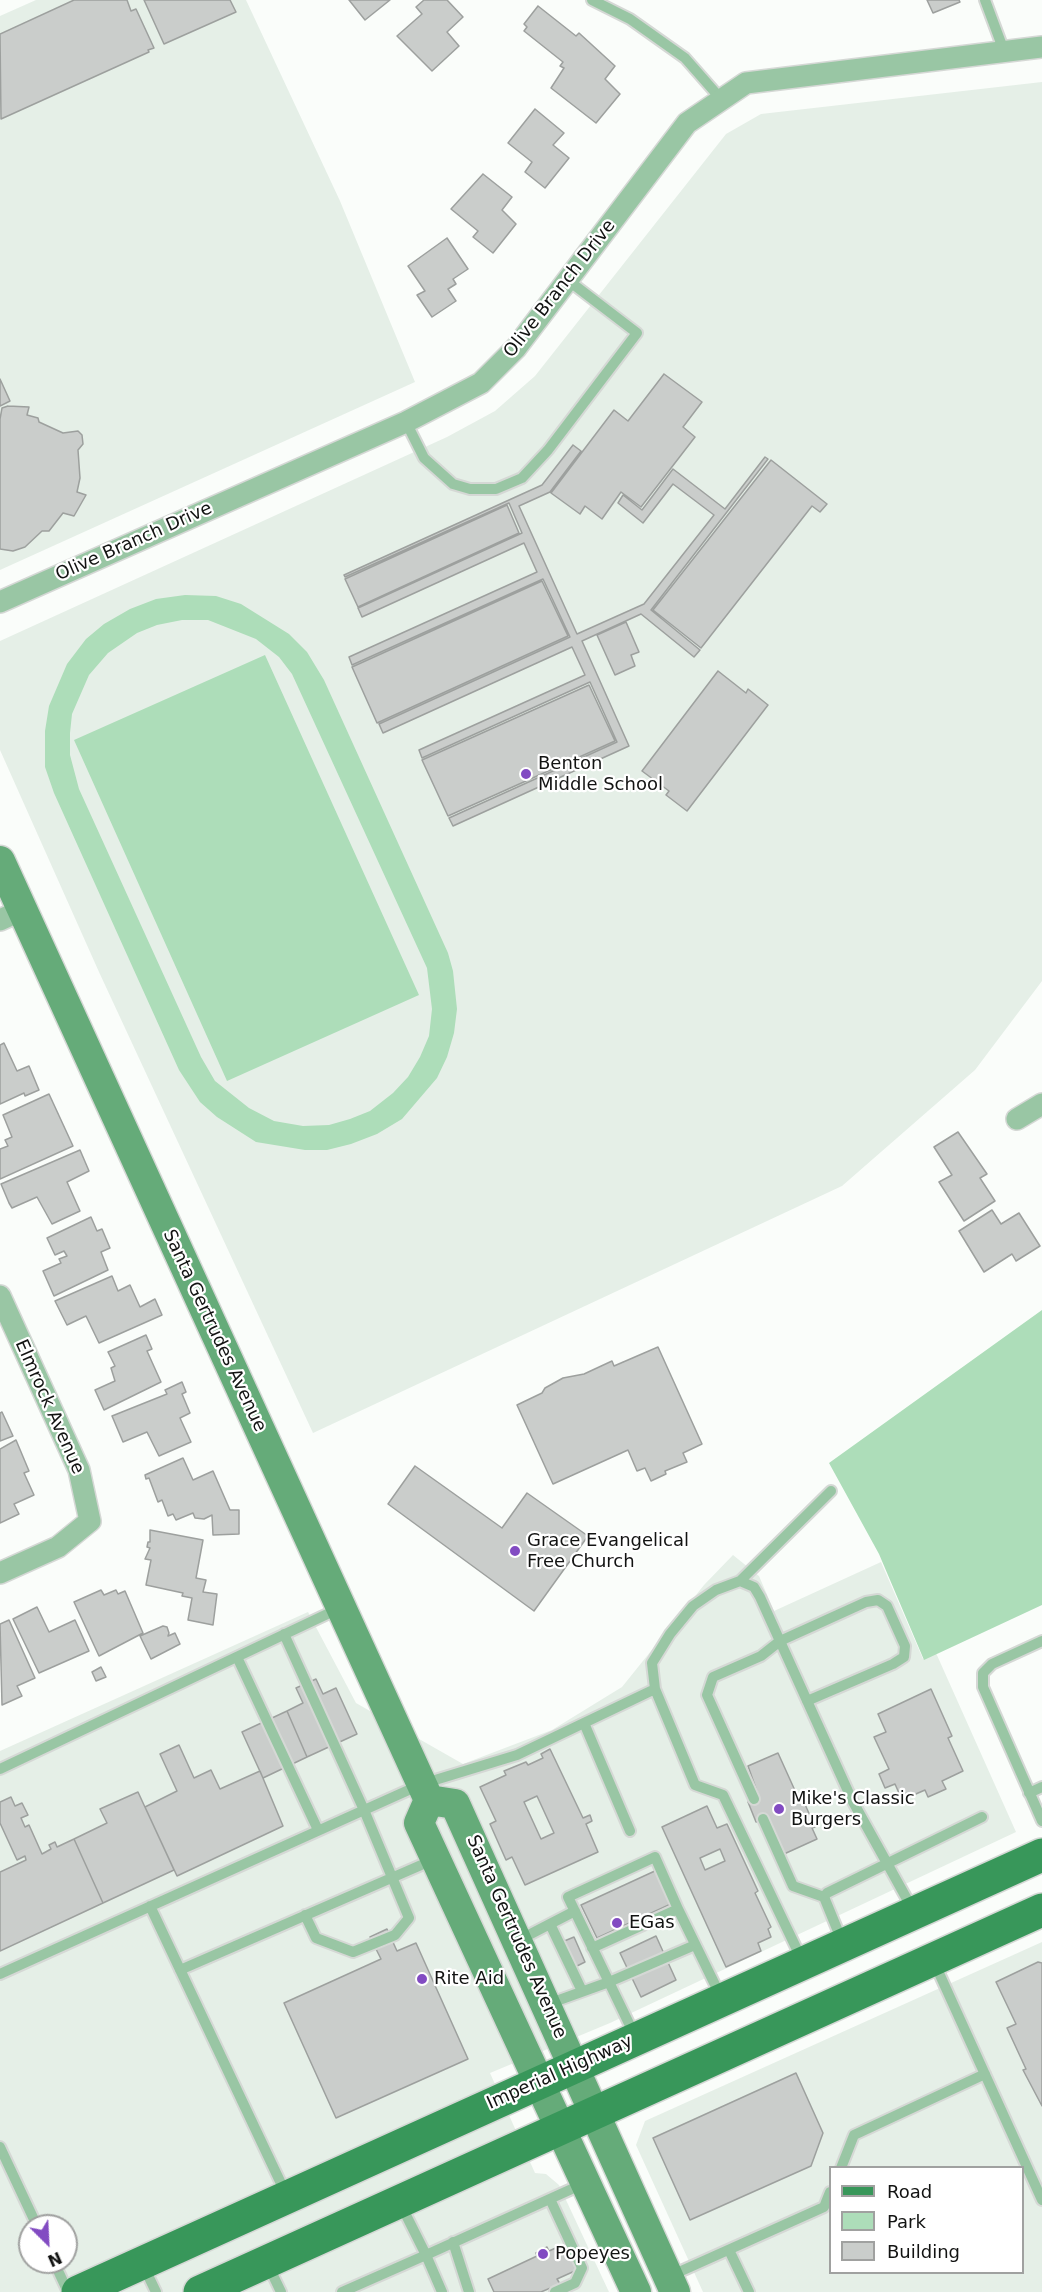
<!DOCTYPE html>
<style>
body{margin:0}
#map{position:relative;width:1042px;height:2292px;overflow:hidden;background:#fafdfa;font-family:"DejaVu Sans",sans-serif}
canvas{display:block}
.legend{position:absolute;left:829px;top:2166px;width:195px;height:108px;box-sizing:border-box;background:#fff;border:2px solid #a0a1a0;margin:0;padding:8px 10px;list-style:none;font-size:18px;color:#121312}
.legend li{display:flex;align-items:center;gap:12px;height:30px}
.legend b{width:30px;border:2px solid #a0a1a0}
.north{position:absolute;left:18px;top:2214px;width:60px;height:60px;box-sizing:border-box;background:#fff;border:2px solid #a0a1a0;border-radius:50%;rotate:156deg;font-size:16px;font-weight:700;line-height:24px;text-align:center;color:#121312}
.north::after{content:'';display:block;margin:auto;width:21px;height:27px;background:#824bc2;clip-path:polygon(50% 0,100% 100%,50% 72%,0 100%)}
</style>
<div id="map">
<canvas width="1042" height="2292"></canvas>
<ul class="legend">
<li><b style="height:8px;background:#38975a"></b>Road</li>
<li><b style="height:16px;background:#adddb9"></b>Park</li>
<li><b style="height:16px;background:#cacdcb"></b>Building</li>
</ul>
<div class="north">N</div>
</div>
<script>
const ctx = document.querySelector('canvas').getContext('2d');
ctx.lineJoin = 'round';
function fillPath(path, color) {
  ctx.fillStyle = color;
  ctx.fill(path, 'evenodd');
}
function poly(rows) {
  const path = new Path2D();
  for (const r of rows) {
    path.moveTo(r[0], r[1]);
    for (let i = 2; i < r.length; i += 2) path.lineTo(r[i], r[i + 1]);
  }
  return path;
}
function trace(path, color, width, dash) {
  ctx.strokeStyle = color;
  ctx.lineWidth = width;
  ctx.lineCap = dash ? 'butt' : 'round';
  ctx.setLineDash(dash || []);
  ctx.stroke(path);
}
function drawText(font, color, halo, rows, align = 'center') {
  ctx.font = font + ' "DejaVu Sans",sans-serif';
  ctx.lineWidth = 4.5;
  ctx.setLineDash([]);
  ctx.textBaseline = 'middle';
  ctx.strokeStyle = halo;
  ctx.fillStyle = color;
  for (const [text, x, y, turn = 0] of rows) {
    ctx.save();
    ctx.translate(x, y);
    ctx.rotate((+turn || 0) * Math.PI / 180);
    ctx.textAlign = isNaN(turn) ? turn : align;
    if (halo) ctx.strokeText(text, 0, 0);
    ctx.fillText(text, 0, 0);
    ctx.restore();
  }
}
fillPath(poly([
 [36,0,246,0,340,201,415,382,0,570,0,16],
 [1042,82,1042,981,975,1070,842,1186,313,1433,99,972,0,750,0,641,447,437,495,411,535,376,726,134,761,114],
 [733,1555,759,1576,774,1611,881,1562,923,1659,936,1653,1016,1832,610,2023,490,2073,535,2173,546,2174,559,2185,609,2292,0,2292,0,1751,308,1612,356,1703,463,1764,552,1730,622,1687,704,1585],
 [30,2226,66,2226,66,2262,30,2262],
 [1042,1942,1042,2292,703,2292,636,2145,645,2121],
 [830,2168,1022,2168,1022,2272,830,2272]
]), '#e5efe7');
fillPath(poly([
 [185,595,216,596,241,604,289,634,307,652,324,680,448,953,453,971,457,1009,454,1033,447,1057,437,1078,402,1119,377,1134,351,1144,327,1150,305,1150,256,1142,217,1117,200,1102,179,1070,54,793,45,767,45,731,49,706,67,664,86,639,104,624,130,609,156,599],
 [182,620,208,620,256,639,279,657,292,674,427,968,432,1009,429,1036,420,1057,408,1077,393,1093,370,1111,350,1119,329,1125,303,1126,274,1121,249,1108,215,1081,201,1057,79,789,70,755,70,733,72,714,89,675,108,653,137,633,157,625],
 [265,655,419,995,227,1081,74,740],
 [1042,1310,1042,1605,924,1660,879,1554,829,1463]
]), '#adddb9');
const building = poly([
 [74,0,127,0,131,11,136,9,154,48,148,50,149,52,1,119,0,34,74,0],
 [144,0,230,0,236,12,164,44,144,0],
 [349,0,390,0,365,20,349,0],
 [424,0,447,0,463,17,447,32,459,46,432,71,397,36,422,14,416,7,424,0],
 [927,0,959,0,960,2,933,13,927,0],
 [538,6,576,36,579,33,615,66,605,79,620,94,596,123,551,88,564,68,560,66,563,62,524,31,527,27,524,24,538,6],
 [535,109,564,133,553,145,569,158,545,188,525,172,532,162,508,143,535,109],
 [483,174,512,197,502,210,516,224,493,253,473,237,478,231,451,209,483,174],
 [447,238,468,269,453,279,456,284,448,289,456,301,432,317,417,295,425,291,408,266,447,238],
 [664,374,702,402,683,427,695,437,641,507,621,492,602,519,585,506,580,514,551,493,614,410,628,421,664,374],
 [0,379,10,401,0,406,0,379],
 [8,406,29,407,27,415,38,418,39,422,63,433,78,431,82,435,83,444,78,450,80,478,77,492,86,495,74,516,63,513,49,531,42,531,25,547,13,551,0,549,0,419,2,408,8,406],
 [573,445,581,451,550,492,519,506,577,634,644,604,714,515,673,484,643,523,618,503,623,495,642,510,673,469,725,509,765,457,768,459,651,610,700,650,694,657,641,614,582,641,629,746,453,826,449,818,617,742,590,682,422,758,419,750,585,675,572,647,383,733,379,724,570,637,543,579,352,665,349,657,537,572,524,543,362,617,358,608,522,533,509,503,345,577,344,575,542,485,573,445],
 [771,460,827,504,820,512,812,506,701,648,653,610,771,460],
 [507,505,519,533,358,607,345,579,507,505],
 [542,581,568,636,377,723,352,667,542,581],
 [626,622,639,652,631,655,635,666,615,675,597,635,626,622],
 [718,671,746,693,748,689,768,705,687,811,666,795,669,791,642,771,718,671],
 [589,685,615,741,448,816,422,760,589,685],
 [4,1043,17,1071,29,1066,39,1090,25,1096,24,1093,0,1104,0,1045,4,1043],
 [49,1094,73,1146,0,1179,0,1149,8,1146,5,1140,12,1137,3,1115,49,1094],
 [958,1132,987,1174,980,1178,995,1201,964,1221,939,1182,952,1175,934,1147,958,1132],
 [80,1150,89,1171,67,1182,80,1211,52,1224,37,1197,12,1208,9,1203,1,1184,80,1150],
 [992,1210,1001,1224,1019,1213,1040,1246,1016,1261,1012,1254,984,1272,959,1231,992,1210],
 [91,1217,97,1231,102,1229,110,1248,101,1252,108,1270,54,1296,43,1271,61,1263,59,1259,67,1256,64,1251,55,1255,47,1238,91,1217],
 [112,1276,118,1291,130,1285,140,1307,155,1299,162,1315,99,1343,86,1316,67,1325,55,1301,112,1276],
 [146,1335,152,1349,147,1351,161,1382,104,1410,95,1390,115,1381,111,1368,115,1366,108,1352,146,1335],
 [658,1347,702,1444,683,1453,687,1462,665,1471,666,1474,651,1481,645,1468,637,1471,628,1450,553,1484,517,1405,542,1393,545,1388,563,1378,584,1374,612,1361,614,1366,658,1347],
 [182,1382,186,1392,182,1394,190,1413,180,1418,191,1442,159,1456,147,1432,123,1442,112,1416,167,1394,165,1390,182,1382],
 [2,1412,13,1436,0,1441,0,1413,2,1412],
 [16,1440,29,1471,24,1473,34,1495,14,1504,19,1514,0,1523,0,1449,16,1440],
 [183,1458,193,1480,213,1471,230,1510,239,1510,239,1534,213,1535,212,1515,204,1519,195,1518,193,1513,176,1520,173,1514,168,1516,162,1500,158,1502,149,1478,146,1479,145,1475,183,1458],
 [415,1466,502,1528,527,1493,588,1536,534,1611,388,1504,415,1466],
 [150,1530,203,1540,196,1578,206,1580,203,1592,217,1594,213,1625,188,1620,192,1598,182,1596,183,1593,146,1585,151,1560,145,1559,150,1548,147,1547,148,1542,150,1542,150,1530],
 [101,1590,104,1595,116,1590,118,1594,125,1591,143,1633,99,1656,74,1602,101,1590],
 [37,1607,49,1632,75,1620,89,1651,39,1673,13,1619,37,1607],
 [9,1620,35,1678,17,1686,22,1696,2,1705,0,1624,9,1620],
 [163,1626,167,1627,169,1633,168,1636,175,1633,180,1644,151,1659,140,1636,163,1626],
 [101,1667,106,1677,96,1681,92,1672,101,1667],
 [316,1679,323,1694,336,1688,357,1734,307,1757,287,1711,303,1703,296,1688,316,1679],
 [931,1689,952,1736,948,1738,963,1771,942,1781,946,1789,928,1797,925,1790,902,1800,895,1784,885,1788,879,1774,889,1769,874,1737,886,1732,878,1714,931,1689],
 [287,1711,307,1757,263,1778,242,1732,287,1711],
 [179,1745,194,1778,211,1770,220,1789,260,1771,283,1826,177,1876,145,1807,177,1791,160,1754,179,1745],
 [550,1749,583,1818,590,1815,592,1821,586,1824,598,1852,525,1885,512,1857,506,1860,490,1824,496,1821,480,1787,506,1775,504,1771,526,1762,528,1765,543,1758,541,1754,550,1749],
 [537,1796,554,1833,541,1839,524,1802,537,1796],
 [778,1753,797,1795,800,1793,815,1827,812,1828,817,1839,784,1854,768,1817,756,1822,748,1802,759,1797,748,1766,778,1753],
 [138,1792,174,1870,103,1903,74,1839,107,1823,100,1809,138,1792],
 [11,1797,15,1806,22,1803,28,1815,21,1818,25,1827,29,1825,42,1854,51,1849,49,1845,55,1842,57,1847,74,1839,103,1903,0,1951,0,1872,26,1860,25,1856,17,1860,0,1823,0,1802,11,1797],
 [707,1806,717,1828,727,1824,758,1891,755,1893,771,1927,768,1929,771,1937,758,1943,761,1951,726,1967,662,1827,707,1806],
 [720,1849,725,1861,705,1870,700,1858,720,1849],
 [657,1870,673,1903,597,1938,581,1905,657,1870],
 [387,1929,397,1951,416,1943,468,2059,336,2118,284,2003,381,1959,370,1937,387,1929],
 [656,1936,676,1980,641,1997,620,1953,656,1936],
 [574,1937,585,1962,569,1970,557,1944,574,1937],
 [1038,1962,1042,1963,1042,2106,1023,2070,1026,2069,1007,2028,1016,2024,996,1982,1038,1962],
 [796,2073,823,2133,811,2166,690,2220,653,2138,796,2073],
 [560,2246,566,2249,571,2247,579,2265,575,2267,577,2270,557,2279,560,2284,541,2292,494,2292,488,2279,537,2256,536,2253,547,2247,549,2251,560,2246]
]);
fillPath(building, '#cacdcb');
trace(building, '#9da09e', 1.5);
const service = poly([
 [592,0,630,19,685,58,721,99],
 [985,0,1004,51],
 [406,422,424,458,453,484,470,489,496,489,522,478,548,450,637,333,569,281],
 [740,1581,831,1491],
 [284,1634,364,1810,409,1918,395,1935,353,1952,316,1938,305,1915],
 [1042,1641,992,1664,983,1673,983,1687,1042,1821],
 [237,1657,318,1830],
 [584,1723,630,1831],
 [0,1769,340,1608],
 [1029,1793,1042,1787],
 [754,1799,707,1695,713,1677,761,1656,780,1641,866,1602,878,1600,887,1606,905,1646,904,1657,893,1664,807,1701],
 [763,1819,793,1886,824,1897],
 [824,1897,827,1893,982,1817],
 [824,1897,842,1941],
 [150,1906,286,2194],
 [550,1924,582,1991],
 [519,1940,575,1911],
 [592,1948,678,1909,721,1997],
 [802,1960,723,1795,695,1785,655,1689,652,1663,670,1634,693,1606,716,1590,740,1581,754,1587,760,1597,852,1800,913,1910],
 [934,1962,1042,2200],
 [180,1970,435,1859],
 [0,1974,422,1784,517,1755,655,1689],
 [548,2004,609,1982,695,1945],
 [635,2036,568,1897,655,1857,678,1909],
 [0,2147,37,2226],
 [841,2168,854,2135,985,2074],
 [550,2199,582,2268,575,2283,555,2292],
 [453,2242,469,2292],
 [729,2250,749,2292],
 [54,2262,68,2292],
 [143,2265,156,2292],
 [268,2265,281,2292],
 [670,2276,824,2207,830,2192],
 [342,2292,426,2255,401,2205],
 [442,2292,426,2255,585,2183]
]);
const minor = poly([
 [0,602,406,422,481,383,516,348,687,123,746,83,1042,47],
 [0,920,22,910],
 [1017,1119,1042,1104],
 [0,1296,79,1470,90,1521,58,1547,0,1573]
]);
const secondary = poly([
 [0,861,429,1800],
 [429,1800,455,1804,675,2292],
 [429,1800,419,1823,636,2292]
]);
const primary = poly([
 [78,2292,1042,1855],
 [200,2292,1042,1910]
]);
trace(service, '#d5d8d5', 14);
trace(minor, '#d5d8d5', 24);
trace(secondary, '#d5d8d5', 33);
trace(primary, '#d5d8d5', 36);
trace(service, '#99c6a4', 10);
trace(minor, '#99c6a4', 21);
trace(secondary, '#65ab79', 30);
trace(primary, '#38975a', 33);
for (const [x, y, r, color] of [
 [526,774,6,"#824bc2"],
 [515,1551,6,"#824bc2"],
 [779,1809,6,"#824bc2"],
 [617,1923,6,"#824bc2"],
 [422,1979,6,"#824bc2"],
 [543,2254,6,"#824bc2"]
]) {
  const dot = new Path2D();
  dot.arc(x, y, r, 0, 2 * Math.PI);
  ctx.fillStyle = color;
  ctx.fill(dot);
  trace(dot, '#fff', 2);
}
drawText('18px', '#121312', '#fff', [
 ["Olive Branch Drive",560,289,-52],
 ["Olive Branch Drive",134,542,-24],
 ["Santa Gertrudes Avenue",214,1331,65],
 ["Elmrock Avenue",49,1407,66],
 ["Santa Gertrudes Avenue",516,1937,66],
 ["Imperial Highway",560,2073,-24]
]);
drawText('18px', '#121312', '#fff', [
 ["Benton",538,764],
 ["Middle School",538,785],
 ["Grace Evangelical",527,1541],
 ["Free Church",527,1562],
 ["Mike's Classic",791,1799],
 ["Burgers",791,1820],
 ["EGas",629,1923],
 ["Rite Aid",434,1979],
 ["Popeyes",555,2254]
], 'left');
</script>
